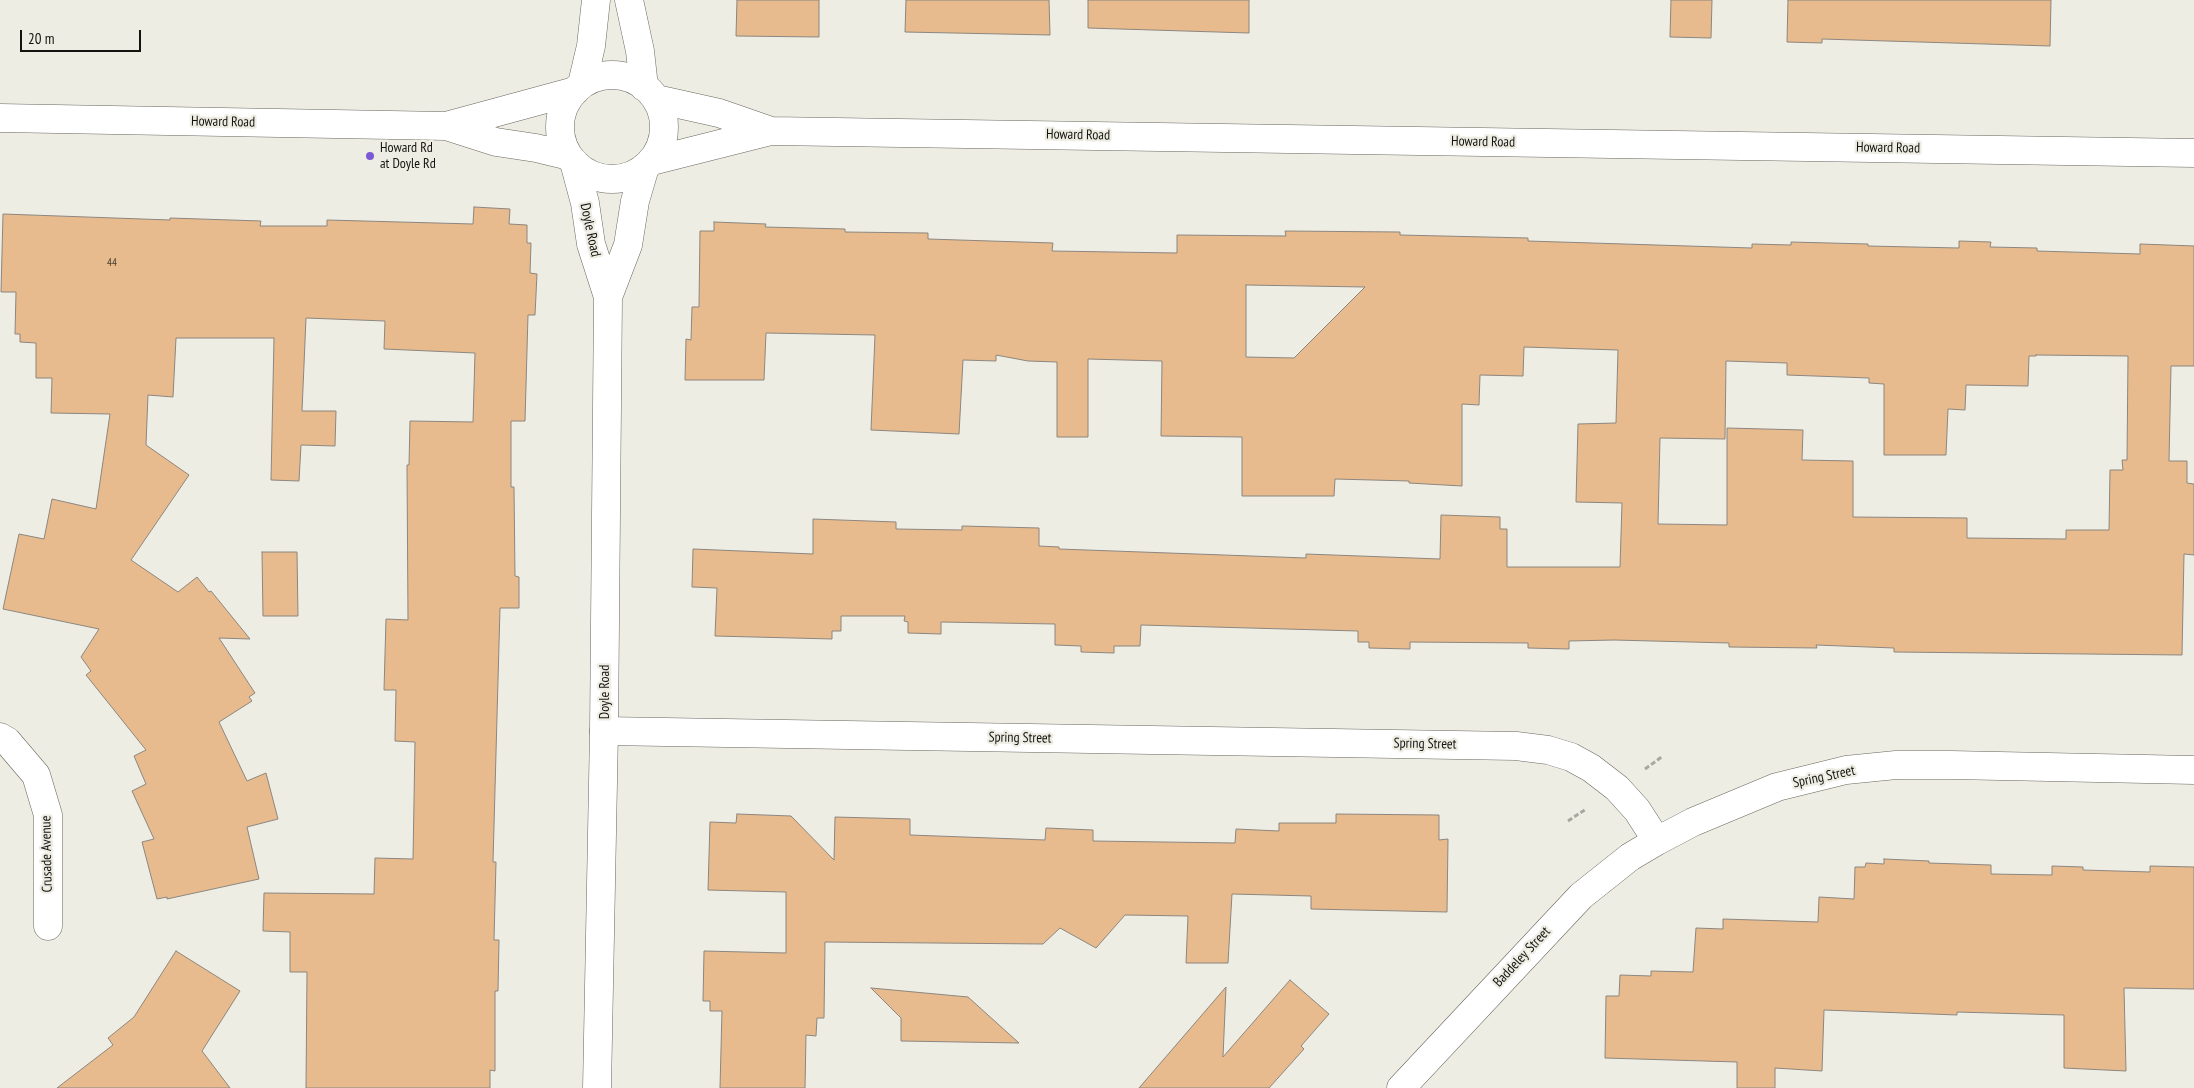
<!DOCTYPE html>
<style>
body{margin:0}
#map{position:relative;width:2194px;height:1088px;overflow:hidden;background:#eeede3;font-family:"PT Sans Narrow",sans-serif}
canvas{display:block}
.scale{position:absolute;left:20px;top:30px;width:121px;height:22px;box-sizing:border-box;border:2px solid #141310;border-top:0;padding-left:6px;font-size:15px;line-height:18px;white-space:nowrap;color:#141310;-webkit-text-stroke:4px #eeede3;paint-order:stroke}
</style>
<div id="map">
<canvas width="2194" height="1088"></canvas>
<div class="scale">20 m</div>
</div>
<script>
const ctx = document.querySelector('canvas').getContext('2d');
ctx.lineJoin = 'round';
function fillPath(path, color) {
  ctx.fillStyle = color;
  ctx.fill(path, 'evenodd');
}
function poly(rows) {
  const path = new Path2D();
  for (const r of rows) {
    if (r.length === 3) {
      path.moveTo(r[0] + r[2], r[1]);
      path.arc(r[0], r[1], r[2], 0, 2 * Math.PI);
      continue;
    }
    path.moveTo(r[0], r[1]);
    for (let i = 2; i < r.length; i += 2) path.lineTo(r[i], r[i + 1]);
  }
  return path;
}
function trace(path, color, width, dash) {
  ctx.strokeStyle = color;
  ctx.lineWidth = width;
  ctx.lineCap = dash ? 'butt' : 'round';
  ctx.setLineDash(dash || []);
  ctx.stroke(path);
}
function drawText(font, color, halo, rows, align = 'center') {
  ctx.font = font + ' "PT Sans Narrow",sans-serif';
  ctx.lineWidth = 4.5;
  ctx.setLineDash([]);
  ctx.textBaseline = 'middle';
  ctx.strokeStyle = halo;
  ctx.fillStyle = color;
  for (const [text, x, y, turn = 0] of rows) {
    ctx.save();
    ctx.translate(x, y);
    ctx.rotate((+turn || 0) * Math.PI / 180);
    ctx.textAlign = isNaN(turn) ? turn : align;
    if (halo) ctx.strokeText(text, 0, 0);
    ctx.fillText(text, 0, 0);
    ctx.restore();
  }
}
const building = poly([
 [737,0,819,0,819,37,736,36,737,0],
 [906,0,1049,0,1050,35,905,32,906,0],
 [1088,0,1249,0,1249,33,1088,28,1088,0],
 [1671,0,1712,0,1711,38,1670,37,1671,0],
 [1788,0,2051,0,2050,46,1822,39,1822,43,1787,42,1788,0],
 [474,207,510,209,509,224,527,225,527,243,531,243,530,273,537,274,535,315,528,315,525,421,511,421,511,487,514,487,515,576,519,577,519,608,500,608,493,862,496,862,494,940,499,940,498,991,495,991,495,1071,490,1070,490,1088,306,1088,307,972,290,972,290,932,263,931,264,893,374,894,375,858,413,859,415,742,395,741,396,690,384,690,386,619,408,620,407,465,409,465,410,421,473,422,475,353,384,349,385,321,306,318,302,411,336,411,335,446,301,445,299,481,271,480,274,338,176,338,173,397,148,395,146,445,189,475,131,560,178,592,197,577,209,592,211,591,250,639,219,638,255,693,249,697,252,701,219,722,247,781,266,773,278,819,247,827,259,879,167,899,167,897,157,899,142,842,154,839,132,791,146,784,134,756,146,750,86,675,91,671,81,657,99,629,3,609,19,534,44,539,52,499,96,509,110,414,51,413,52,378,36,378,36,343,20,342,20,334,15,334,16,292,1,292,3,214,170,220,170,218,261,221,260,226,327,226,327,220,473,224,474,207],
 [714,222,766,224,765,227,845,229,845,232,928,233,928,239,1053,243,1052,251,1177,253,1177,235,1286,236,1285,231,1400,232,1400,235,1528,238,1528,241,1752,248,1752,244,1791,245,1791,242,1868,244,1868,246,1959,248,1959,241,1991,242,1990,247,2037,248,2037,251,2140,254,2140,244,2194,246,2194,366,2171,366,2169,461,2187,461,2187,483,2194,484,2194,555,2184,554,2182,655,1894,652,1894,648,1816,645,1817,648,1729,647,1729,643,1614,640,1569,641,1569,649,1528,648,1528,643,1410,642,1410,649,1369,648,1369,642,1358,642,1358,631,1141,625,1140,646,1114,646,1114,653,1081,652,1081,646,1055,645,1055,624,941,622,941,634,908,633,908,622,904,621,905,616,841,616,841,631,832,631,832,639,715,636,717,588,692,587,693,549,813,554,813,519,896,522,896,529,962,530,962,526,1039,528,1039,546,1059,547,1059,549,1306,558,1306,554,1440,559,1441,515,1500,517,1500,529,1507,529,1507,567,1620,567,1622,503,1576,502,1578,424,1616,423,1618,350,1524,347,1523,376,1480,375,1479,405,1462,404,1462,486,1409,483,1409,481,1335,479,1334,496,1242,496,1242,437,1161,436,1162,361,1088,359,1088,437,1057,437,1057,362,1028,361,996,355,996,361,963,360,959,434,871,430,875,335,766,333,764,380,685,380,686,339,691,340,692,307,699,307,700,231,714,231,714,222],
 [1246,285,1365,287,1294,358,1246,357,1246,285],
 [2036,355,2128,356,2127,460,2122,460,2123,470,2110,470,2109,530,2066,530,2066,539,1967,538,1967,518,1853,517,1853,461,1802,460,1803,430,1727,428,1727,525,1658,524,1660,438,1725,439,1726,361,1787,363,1787,375,1869,378,1869,383,1884,384,1884,455,1946,455,1948,409,1965,410,1966,385,2028,386,2029,356,2036,356,2036,355],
 [262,552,297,552,298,616,263,616,262,552],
 [737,814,791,816,834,860,835,817,910,819,910,835,1045,840,1046,828,1093,830,1093,841,1235,843,1236,829,1279,831,1279,823,1336,823,1336,814,1439,815,1439,840,1448,839,1447,912,1311,909,1311,896,1232,894,1228,963,1186,963,1188,916,1125,915,1096,948,1060,928,1043,944,825,942,824,1018,817,1018,816,1036,806,1035,805,1088,720,1088,722,1011,710,1011,710,1001,703,1001,704,951,786,953,786,892,708,890,710,822,736,823,737,814],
 [1884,859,1929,861,1929,863,1991,865,1991,874,2052,875,2052,866,2083,867,2083,870,2150,872,2150,866,2194,867,2194,989,2124,988,2126,1071,2064,1068,2064,1015,1957,1012,1957,1015,1824,1010,1822,1071,1775,1068,1775,1088,1737,1088,1737,1062,1605,1058,1606,996,1619,996,1620,975,1651,976,1651,971,1693,972,1696,928,1723,929,1723,919,1818,922,1819,897,1854,899,1855,867,1865,867,1866,863,1884,864,1884,859],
 [176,951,240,991,202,1051,230,1088,57,1088,113,1045,108,1038,134,1017,176,951],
 [1290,980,1329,1014,1301,1046,1304,1049,1269,1088,1139,1088,1226,987,1223,1057,1290,980],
 [871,988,968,997,1019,1043,901,1041,901,1018,871,988]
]);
fillPath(building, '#e7bb8d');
trace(building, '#8c867f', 1);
const minor = poly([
 [604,731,1516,746,1548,750,1571,757,1591,768,1617,788,1637,810,1657,841,1693,822,1777,787,1846,770,1896,765,1951,765,2194,770],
 [0,737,7,741,36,775,48,815,48,926],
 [1401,1088,1581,896,1630,857,1657,841]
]);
const tertiary = poly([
 [629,0,640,51,644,87],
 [612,127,52],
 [582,84,591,46,596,0],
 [656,99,719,113,771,131],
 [0,118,446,126,575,91],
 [446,126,496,142,536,148,569,156],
 [652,161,771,131,2194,153],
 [574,162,585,203,591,244,608,297,604,731,597,1088],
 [608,297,628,245,635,201,645,167]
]);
trace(minor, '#68675e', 29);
trace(tertiary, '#68675e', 29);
trace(poly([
 [1645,769,1663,756],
 [1568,821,1586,809]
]), '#a9a8a0', 3, [5, 2.5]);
trace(minor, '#fff', 28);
trace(tertiary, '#fff', 28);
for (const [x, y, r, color] of [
 [370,156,5,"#7a5ad4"]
]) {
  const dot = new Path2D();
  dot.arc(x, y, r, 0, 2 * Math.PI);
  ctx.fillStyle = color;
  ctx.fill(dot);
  trace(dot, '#eeede3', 2);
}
drawText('11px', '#493d2f', null, [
 ["44",112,263]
]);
drawText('14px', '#141310', '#eeede3', [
 ["Howard Road",223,122,1],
 ["Howard Road",1078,135,1],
 ["Howard Road",1483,142,1],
 ["Howard Road",1888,148,1],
 ["Doyle Road",590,230,78],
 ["Doyle Road",605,692,-90],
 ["Spring Street",1020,738,1],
 ["Spring Street",1425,744,1],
 ["Spring Street",1824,777,-12],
 ["Crusade Avenue",47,854,-91],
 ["Baddeley Street",1522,957,-47]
]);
drawText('14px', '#141310', '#eeede3', [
 ["Howard Rd",380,148],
 ["at Doyle Rd",380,164]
], 'left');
</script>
